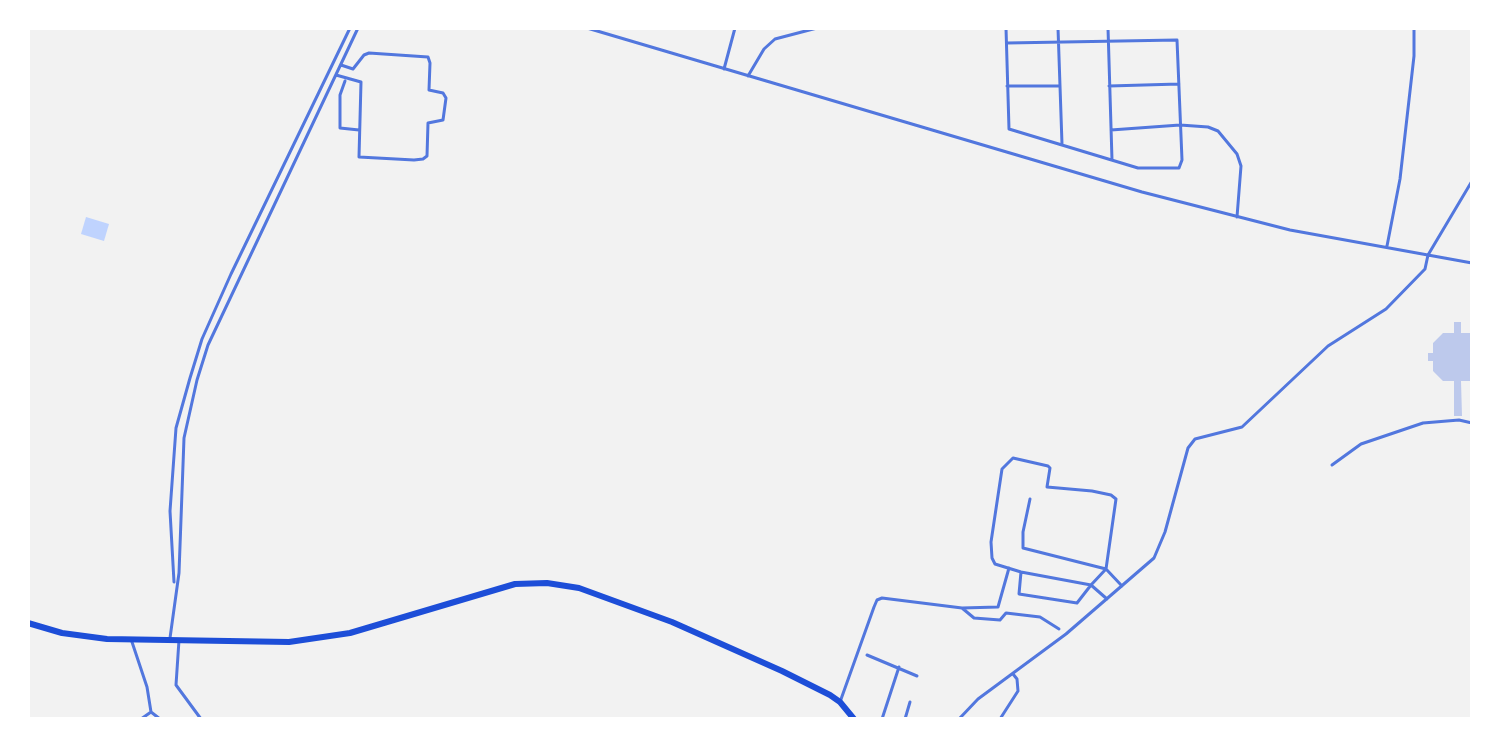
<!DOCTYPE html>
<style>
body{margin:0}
#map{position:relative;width:1500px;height:747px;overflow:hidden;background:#f2f2f2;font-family:Figtree,sans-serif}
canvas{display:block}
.frame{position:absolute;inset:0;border:30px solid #fff;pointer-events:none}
</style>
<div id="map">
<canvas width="1500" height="747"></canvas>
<div class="frame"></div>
</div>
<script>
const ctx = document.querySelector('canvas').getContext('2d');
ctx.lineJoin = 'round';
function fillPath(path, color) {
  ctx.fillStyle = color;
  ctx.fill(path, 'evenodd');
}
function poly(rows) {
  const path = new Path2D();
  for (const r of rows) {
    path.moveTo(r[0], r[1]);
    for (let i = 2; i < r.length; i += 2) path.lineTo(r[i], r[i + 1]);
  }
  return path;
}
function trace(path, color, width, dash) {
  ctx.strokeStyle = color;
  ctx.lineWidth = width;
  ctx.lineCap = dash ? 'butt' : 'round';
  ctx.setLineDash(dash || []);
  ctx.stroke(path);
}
fillPath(poly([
 [86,217,109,224,104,241,81,234]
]), '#bfd3fe');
fillPath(poly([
 [1454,322,1461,322,1461,333,1472,333,1472,381,1461,381,1462,416,1454,416,1454,381,1443,381,1433,371,1433,361,1428,361,1428,353,1433,353,1433,343,1443,333,1454,333]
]), '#bdc9ec');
trace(poly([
 [1332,465,1361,444,1423,423,1459,420,1472,423]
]), '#5277de', 3);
trace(poly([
 [587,28,1142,192,1290,230,1472,263],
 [1006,28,1009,129,1138,168,1179,168,1182,160,1177,40,1007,43],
 [1058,28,1062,144],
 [1108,28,1112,160],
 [724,69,735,28],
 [336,75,361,82,359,157,414,160,423,159,427,156,428,123,443,120,446,98,443,93,429,90,430,63,428,57,369,53,364,55,353,69,341,65],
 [748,76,764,49,775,39,817,28],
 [345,81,340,95,340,128,359,130],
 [1007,86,1059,86],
 [1109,86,1179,84],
 [1111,130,1180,125,1208,127,1218,131,1237,154,1241,166,1237,217],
 [1387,246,1400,179,1414,56,1414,28],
 [1030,499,1023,532,1023,548,1106,569,1122,586],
 [1021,572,1019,594,1077,603,1091,585,1106,569,1116,499,1111,495,1092,491,1047,487,1050,468,1048,466,1013,458,1002,469,991,542,992,558,995,564,1021,572,1091,585,1107,599],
 [174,582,170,511,176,428,190,378,202,339,231,274,350,28],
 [962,608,998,607,1009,568],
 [170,638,179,573,184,438,197,380,208,345,358,28],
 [131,639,147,687,151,712,160,719],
 [179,640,176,685,201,719],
 [867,655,917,676],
 [840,702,874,607,877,600,882,598,962,608,974,618,1000,620,1006,613,1040,617,1059,629],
 [141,719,151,712],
 [882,719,899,667],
 [905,719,910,702],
 [959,719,978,699,1066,634,1154,558,1165,532,1188,448,1195,439,1242,427,1328,346,1386,309,1425,269,1428,255,1472,181],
 [1000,719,1018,691,1017,679,1013,674]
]), '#5277de', 3);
trace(poly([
 [28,623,62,633,107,639,289,642,350,633,515,584,547,583,579,588,672,622,782,671,830,695,840,702,854,719]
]), '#1d4ed8', 6);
</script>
